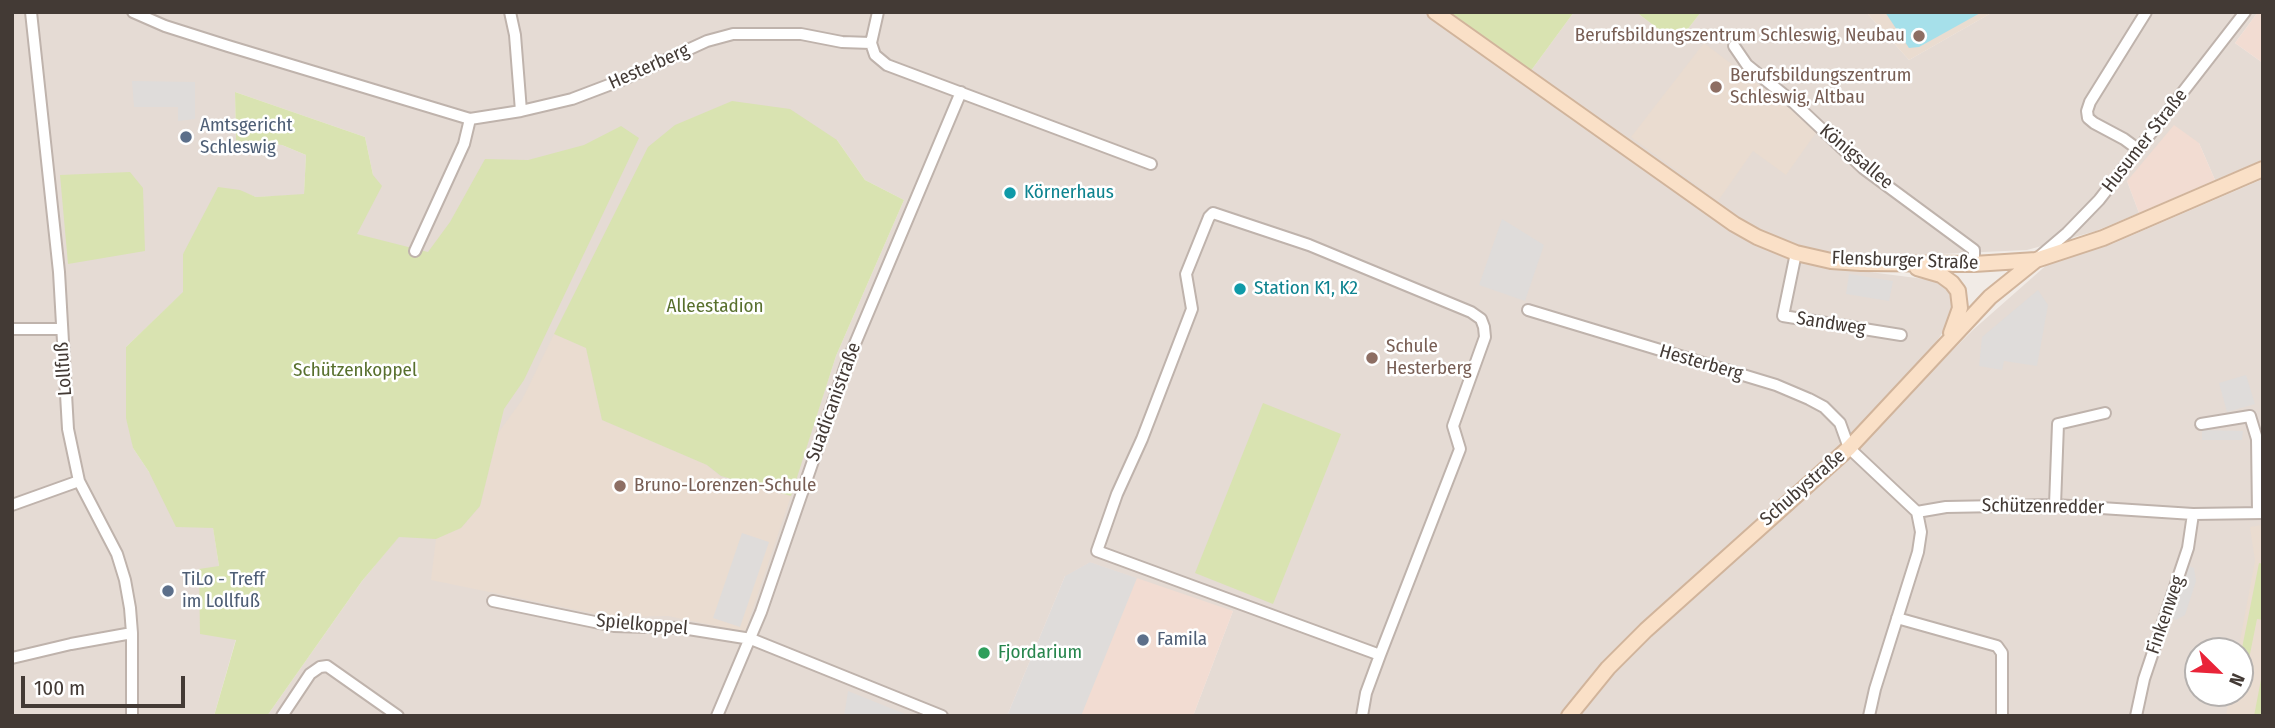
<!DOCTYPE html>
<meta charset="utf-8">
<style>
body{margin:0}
#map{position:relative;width:2275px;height:728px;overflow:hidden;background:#f1ebe6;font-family:"Fira Sans Condensed",sans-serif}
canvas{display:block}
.frame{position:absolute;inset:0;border:14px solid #433a35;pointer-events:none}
.north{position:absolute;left:2184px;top:637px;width:70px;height:70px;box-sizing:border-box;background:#fff;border:2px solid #b4b0ae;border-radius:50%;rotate:114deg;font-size:19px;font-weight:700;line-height:28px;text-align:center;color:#433a35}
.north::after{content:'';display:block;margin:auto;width:24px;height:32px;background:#e92439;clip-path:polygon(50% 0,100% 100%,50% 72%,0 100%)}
.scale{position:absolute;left:21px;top:676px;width:164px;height:32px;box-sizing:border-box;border:4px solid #433a35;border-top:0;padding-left:9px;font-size:21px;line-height:24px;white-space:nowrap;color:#433a35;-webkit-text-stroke:5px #fff;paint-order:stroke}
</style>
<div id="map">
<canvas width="2275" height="728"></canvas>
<div class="frame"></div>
<div class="north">N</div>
<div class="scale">100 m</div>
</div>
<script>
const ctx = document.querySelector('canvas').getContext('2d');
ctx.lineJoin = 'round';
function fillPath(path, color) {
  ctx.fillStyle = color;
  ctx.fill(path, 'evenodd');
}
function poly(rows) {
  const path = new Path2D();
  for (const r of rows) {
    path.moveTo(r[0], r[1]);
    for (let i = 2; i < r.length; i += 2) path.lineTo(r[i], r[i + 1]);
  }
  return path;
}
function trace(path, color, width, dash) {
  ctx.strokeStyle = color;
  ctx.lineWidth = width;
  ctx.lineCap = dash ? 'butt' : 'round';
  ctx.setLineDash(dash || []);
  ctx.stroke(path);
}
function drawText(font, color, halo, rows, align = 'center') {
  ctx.font = font + ' "Fira Sans Condensed",sans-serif';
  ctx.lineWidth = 5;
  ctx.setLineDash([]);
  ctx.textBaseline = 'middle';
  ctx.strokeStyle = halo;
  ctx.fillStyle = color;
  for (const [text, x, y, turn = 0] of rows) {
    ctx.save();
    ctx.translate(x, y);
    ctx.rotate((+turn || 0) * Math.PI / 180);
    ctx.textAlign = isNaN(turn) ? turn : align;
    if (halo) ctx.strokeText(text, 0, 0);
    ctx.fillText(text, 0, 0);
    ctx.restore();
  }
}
fillPath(poly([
 [12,12,1426,12,1688,200,1846,269,1940,281,1949,291,1954,306,1947,326,1932,348,1854,437,1565,716,1193,716,1233,611,1065,576,1007,716,267,716,362,581,399,536,436,538,230,514,373,175,365,137,235,92,236,141,282,145,306,155,304,195,256,197,240,191,183,254,184,292,126,347,133,448,149,472,213,527,219,566,236,639,214,716,12,716],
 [837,140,865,180,904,200,836,356,790,496],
 [1574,12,1636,12,1677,43,1701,12,1866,12,1909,60,1993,12,2258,12,2235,43,2263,63,2263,160,2215,180,2199,143,2127,181,2139,213,2096,231,2027,250,1853,258,1820,253,1790,245,1752,228,1714,204,1530,72],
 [2263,179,2263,716,1577,716,1606,678,1651,631,1833,469,1974,329,2050,262,2112,244],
 [2198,651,2240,651,2240,693,2198,693]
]), '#e5dbd4');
fillPath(poly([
 [2258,12,2263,12,2263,63,2235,43],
 [2174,125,2199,143,2215,180,2139,213,2127,181],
 [1090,562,1233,611,1193,716,1007,716,1065,576]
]), '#f2dcd2');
fillPath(poly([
 [1866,12,1993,12,1909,60],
 [1704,43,1818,130,1786,175,1753,151,1718,201,1631,137],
 [554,334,586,348,602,420,707,465,721,477,791,496,745,632,668,616,611,617,431,580,436,539,461,528,480,506,498,433,522,400],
 [2263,525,2263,716,2226,716,2230,693,2240,693,2240,651,2238,651,2255,561,2250,527]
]), '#eadcd0');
fillPath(poly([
 [1448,12,1574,12,1530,72],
 [1636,12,1701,12,1677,43],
 [235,92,365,137,373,175,382,186,357,234,428,252,450,222,485,159,528,160,584,145,621,126,639,138,524,380,504,409,480,506,461,528,436,539,399,537,362,581,267,716,214,716,236,640,200,634,199,569,219,566,213,528,176,527,149,472,133,448,126,418,126,347,183,292,183,254,218,187,240,190,256,197,304,194,306,155,282,145,236,141],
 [732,101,790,109,837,140,865,180,904,200,836,356,791,496,721,476,707,465,602,420,586,348,554,334,648,147,675,125],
 [130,172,143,188,145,251,68,264,60,175],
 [1263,403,1341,434,1273,604,1195,573],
 [2259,563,2263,564,2263,620,2257,619,2244,684,2240,684,2240,658],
 [2263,669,2263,716,2254,716]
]), '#d9e3b1');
fillPath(poly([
 [132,81,195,82,195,119,178,121,178,107,134,107],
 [1502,219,1544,245,1525,301,1479,285],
 [1849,274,1893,281,1889,301,1846,294],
 [2038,290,2048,305,2037,366,2004,361,2002,370,1979,366,1982,337],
 [2246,375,2255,404,2227,412,2219,383],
 [2202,430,2243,431,2242,440,2202,440],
 [742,533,769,542,740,627,713,618],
 [1090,562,1137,578,1081,716,1007,716,1065,576],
 [2189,566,2194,568,2196,581,2185,615,2176,620,2171,618],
 [848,691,910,716,911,716,844,716]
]), '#dfdcda');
fillPath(poly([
 [1885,12,1982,12,1919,47,1909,48]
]), '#a6e0ea');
const street = poly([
 [31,12,59,272,68,429,79,481,117,554,125,580,130,608,132,633,132,716],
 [133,12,165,26,228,46,470,119,521,111,572,99,622,80,707,41,733,34,801,34,842,42,871,43],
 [510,12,515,35,521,111],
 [878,12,871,43,875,55,887,65,1151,164],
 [1734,46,1747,65,1794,103,1863,168,1974,250,1974,264],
 [2139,150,2124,139,2094,123,2088,118,2087,111,2090,102,2146,12],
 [415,251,464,144,470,119],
 [1796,253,1783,316,1901,335],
 [2040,256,2067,233,2099,200,2245,12],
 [1528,310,1776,385,1809,399,1824,407,1840,423,1849,448,1917,512],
 [12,329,62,329],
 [2201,424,2250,416,2257,439,2258,513],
 [12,505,79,481],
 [2055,505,2058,424,2105,413],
 [1917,512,1946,507,2055,505,2193,514,2263,513],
 [493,601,614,626,682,628,751,639,942,716],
 [1897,618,1997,646,2002,653,2002,716],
 [12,658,71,644,132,633],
 [282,716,310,674,320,667,327,666,398,716],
 [717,716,761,612,846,365,961,92],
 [1362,716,1366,693,1380,655,1460,449,1453,426,1485,337,1484,327,1481,319,1471,312,1309,245,1213,213,1209,217,1186,274,1192,309,1142,439,1117,494,1097,551,1380,655],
 [1869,716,1875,689,1918,552,1921,532,1917,512],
 [2136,716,2144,679,2188,548,2193,514]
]);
const secondary = poly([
 [1435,12,1734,224,1757,237,1796,253,1831,261,1861,263,1974,264,2036,260,2103,238,2263,169],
 [1917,268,1941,275,1952,283,1958,291,1960,308,1951,333],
 [1569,716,1608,668,1646,630,1849,448,1990,297,2036,260]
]);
trace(street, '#bfb3ac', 14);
trace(secondary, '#d1b49b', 18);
trace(street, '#fff', 10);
trace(secondary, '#fae0c7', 14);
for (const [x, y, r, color] of [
 [1919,36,7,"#8d6e63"],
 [1716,87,7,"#8d6e63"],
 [186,137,7,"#5c6f8a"],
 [1010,193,7,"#0f9aa8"],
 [1240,289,7,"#0f9aa8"],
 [1372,358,7,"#8d6e63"],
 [620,486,7,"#8d6e63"],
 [168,591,7,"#5c6f8a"],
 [1143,640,7,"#5c6f8a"],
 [984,653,7,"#2e9e5b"]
]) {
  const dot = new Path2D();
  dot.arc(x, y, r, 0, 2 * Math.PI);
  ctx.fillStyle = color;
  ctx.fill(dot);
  trace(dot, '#fff', 2.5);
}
drawText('19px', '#785e54', '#fff', [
 ["Berufsbildungszentrum Schleswig, Neubau",1905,36,"right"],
 ["Berufsbildungszentrum",1730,76],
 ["Schleswig, Altbau",1730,98],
 ["Schule",1386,347],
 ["Hesterberg",1386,369],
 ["Bruno-Lorenzen-Schule",634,486]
], 'left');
drawText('19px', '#433a35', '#fff', [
 ["Hesterberg",649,67,-24],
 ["Husumer Straße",2145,141,-52],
 ["Königsallee",1856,157,40],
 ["Flensburger Straße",1905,261,2],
 ["Sandweg",1831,324,9],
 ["Hesterberg",1701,363,16],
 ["Lollfuß",64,369,-94],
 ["Suadicanistraße",834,402,-70],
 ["Schubystraße",1803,488,-41],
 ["Schützenredder",2043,507,1],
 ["Finkenweg",2166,615,-71],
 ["Spielkoppel",642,625,5]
]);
drawText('19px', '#4e5e75', '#fff', [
 ["Amtsgericht",200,126],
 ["Schleswig",200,148],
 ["TiLo - Treff",182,580],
 ["im Lollfuß",182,602],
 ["Famila",1157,640]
], 'left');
drawText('19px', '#0d838f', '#fff', [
 ["Körnerhaus",1024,193],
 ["Station K1, K2",1254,289]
], 'left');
drawText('19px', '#58702d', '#fff', [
 ["Alleestadion",715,307],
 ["Schützenkoppel",355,371]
]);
drawText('19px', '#27864d', '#fff', [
 ["Fjordarium",998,653]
], 'left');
</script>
